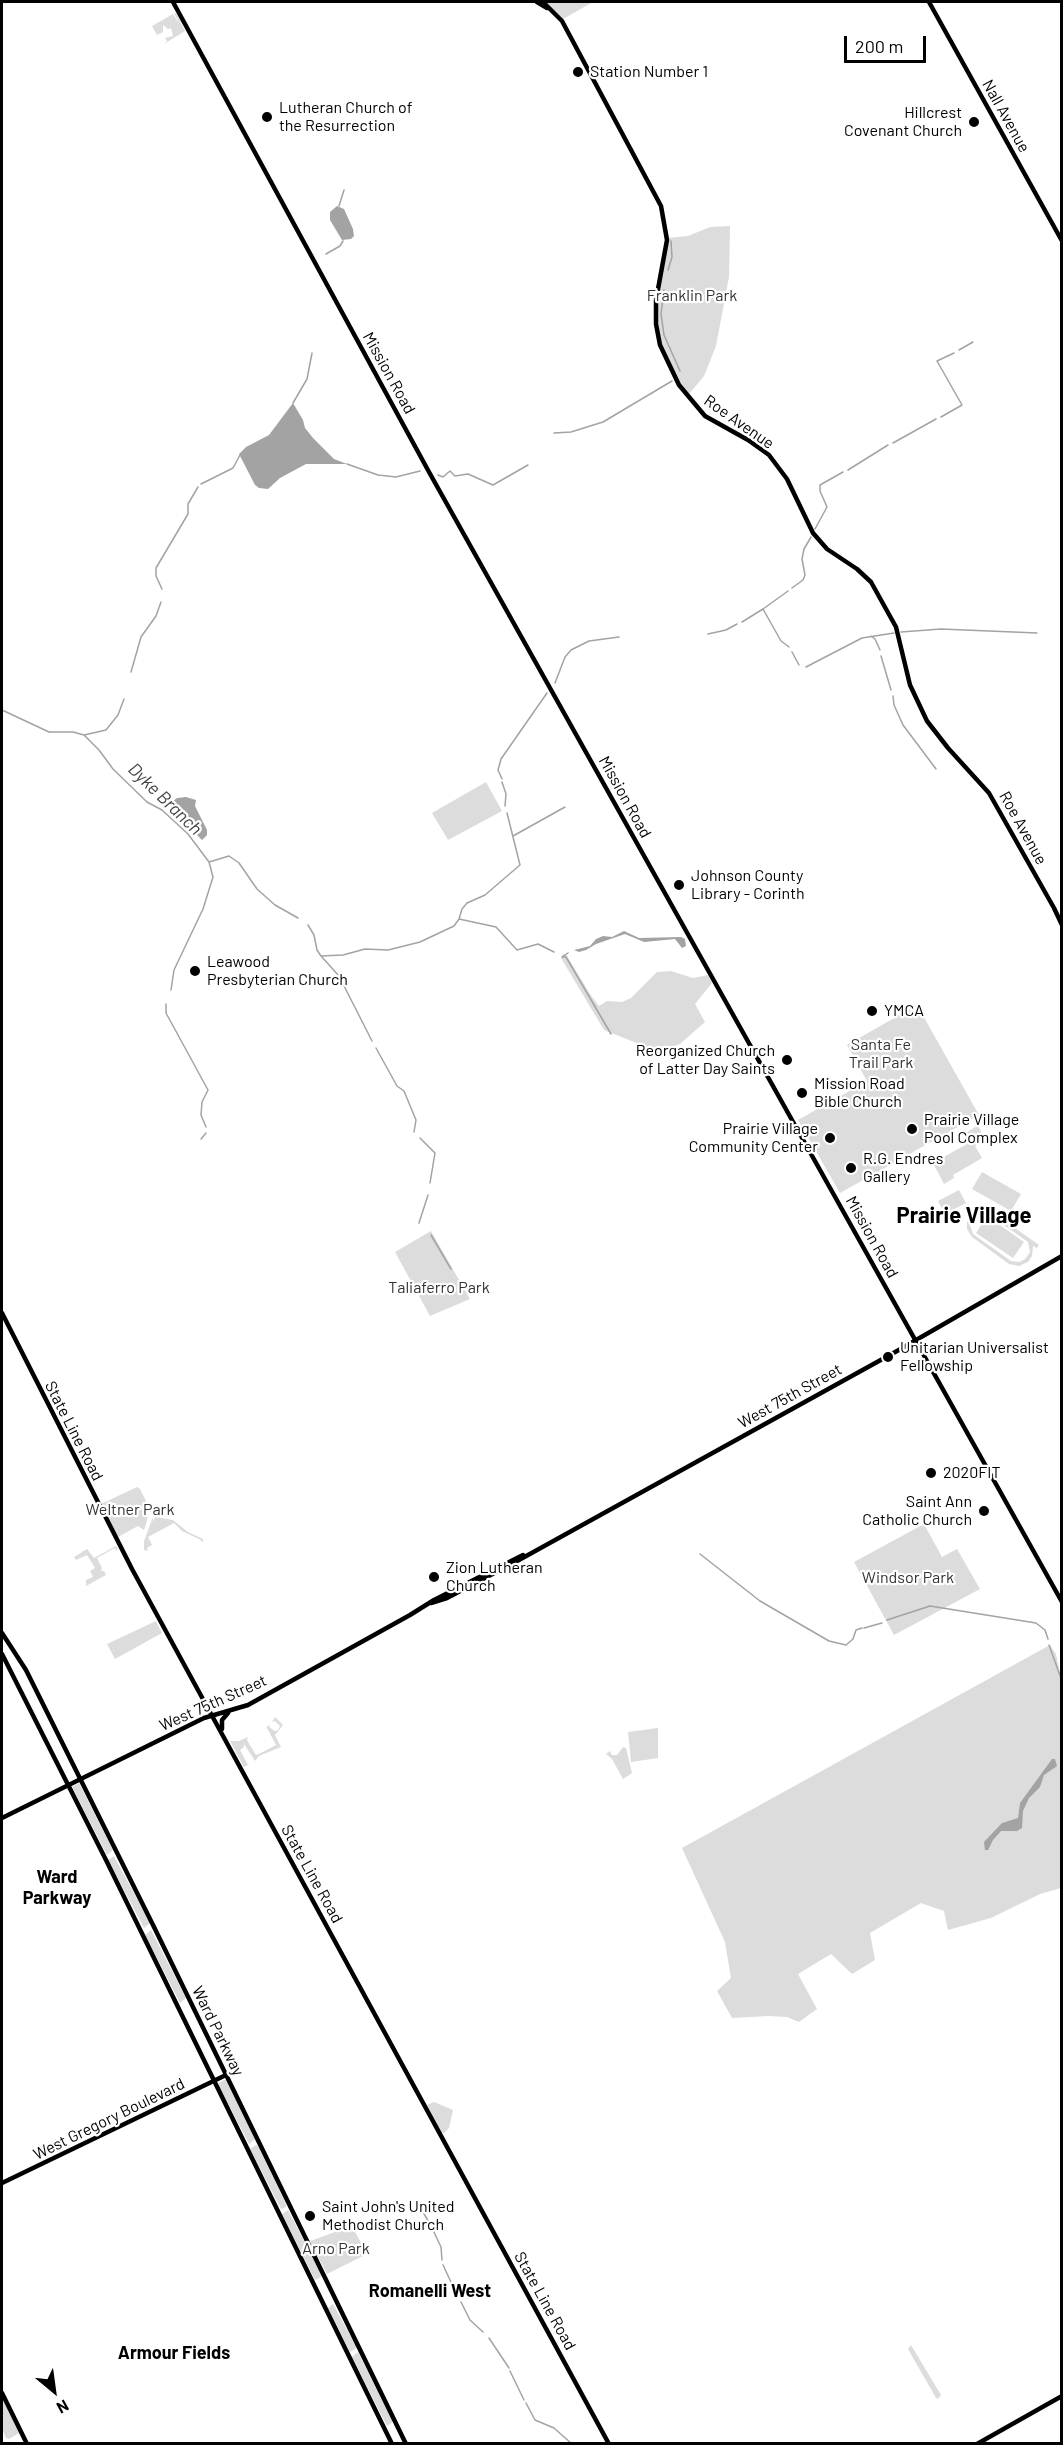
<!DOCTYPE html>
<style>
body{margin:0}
#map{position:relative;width:1063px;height:2445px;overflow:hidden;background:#fff;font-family:Barlow,sans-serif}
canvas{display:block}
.frame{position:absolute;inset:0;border:3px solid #000;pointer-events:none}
.north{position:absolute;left:24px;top:2361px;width:60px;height:60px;-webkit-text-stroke:4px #fff;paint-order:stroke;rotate:151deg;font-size:16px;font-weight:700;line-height:24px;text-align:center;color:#000}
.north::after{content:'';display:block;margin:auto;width:21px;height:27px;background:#000;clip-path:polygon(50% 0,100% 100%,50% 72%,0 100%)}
.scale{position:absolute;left:844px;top:36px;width:82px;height:27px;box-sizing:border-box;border:3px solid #000;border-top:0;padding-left:8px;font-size:18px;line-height:21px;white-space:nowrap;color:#000;-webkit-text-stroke:4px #fff;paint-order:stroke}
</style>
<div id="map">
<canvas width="1063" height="2445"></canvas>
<div class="frame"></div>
<div class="north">N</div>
<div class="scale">200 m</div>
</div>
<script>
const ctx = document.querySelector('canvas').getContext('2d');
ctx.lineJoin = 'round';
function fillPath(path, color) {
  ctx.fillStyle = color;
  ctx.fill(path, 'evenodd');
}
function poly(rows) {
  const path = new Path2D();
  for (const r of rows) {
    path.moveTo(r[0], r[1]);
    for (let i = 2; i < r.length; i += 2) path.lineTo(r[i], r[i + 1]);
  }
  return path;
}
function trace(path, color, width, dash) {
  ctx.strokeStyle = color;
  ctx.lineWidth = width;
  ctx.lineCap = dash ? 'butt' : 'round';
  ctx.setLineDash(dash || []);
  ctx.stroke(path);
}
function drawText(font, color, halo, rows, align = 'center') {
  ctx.font = font + ' Barlow,sans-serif';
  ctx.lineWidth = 4.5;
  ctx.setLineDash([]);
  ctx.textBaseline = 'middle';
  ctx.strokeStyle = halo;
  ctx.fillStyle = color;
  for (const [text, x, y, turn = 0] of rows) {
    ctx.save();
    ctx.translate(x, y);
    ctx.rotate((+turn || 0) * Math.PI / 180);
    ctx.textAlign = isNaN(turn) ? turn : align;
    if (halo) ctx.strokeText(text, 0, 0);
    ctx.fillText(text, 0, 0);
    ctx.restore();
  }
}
fillPath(poly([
 [545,2,593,2,563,19],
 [174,13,176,13,185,31,164,44,167,41,165,38,173,36,171,28,168,29,163,25,163,32,157,35,152,26,173,14,180,25],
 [730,226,729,277,716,346,704,376,689,394,679,385,661,345,656,306,667,238,688,236,710,227],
 [486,782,502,811,448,840,432,813],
 [563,954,567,956,590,994,599,1006,607,1001,622,1002,631,998,657,972,671,971,693,978,708,975,712,983,695,1004,705,1022,680,1044,665,1050,654,1050,604,1030,561,958],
 [917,1005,979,1115,840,1193,798,1120,867,1081,847,1045],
 [978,1125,985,1140,975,1146,982,1158,953,1175,954,1178,944,1184,933,1163,967,1144,963,1135],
 [982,1172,1021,1194,1011,1211,972,1189],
 [959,1190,966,1203,945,1214,938,1201],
 [980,1209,991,1211,1039,1245,1037,1248,1033,1246,1032,1256,1028,1262,1019,1266,1009,1264,972,1237,967,1229,967,1222,972,1214],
 [987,1213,1028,1242,1030,1252,1025,1259,1019,1262,1011,1261,973,1234,970,1225,973,1219,979,1214],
 [987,1216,1024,1242,1013,1258,976,1233],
 [431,1231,470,1299,430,1316,395,1252],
 [137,1487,140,1489,148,1505,147,1521,144,1530,138,1526,118,1537,101,1504],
 [153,1517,153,1522,155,1517,173,1520,188,1532,203,1539,203,1541,201,1542,201,1540,182,1531,174,1523,148,1537,152,1545,147,1548,148,1551,144,1550,144,1541],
 [924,1524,942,1557,957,1549,980,1589,894,1635,854,1562],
 [116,1546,118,1549,114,1551,116,1548,113,1549,97,1558,102,1568,101,1571,104,1571,106,1575,86,1586,86,1580,93,1577,90,1571,95,1568,87,1555,76,1560,74,1557,87,1549,94,1558],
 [156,1621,162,1633,115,1659,107,1644],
 [1050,1645,1056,1654,1062,1683,1061,1888,1040,1894,991,1918,948,1930,944,1911,921,1903,870,1933,875,1960,852,1974,831,1954,798,1974,817,2009,799,2022,787,2017,769,2016,732,2018,717,1991,731,1978,725,1942,682,1848],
 [275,1717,283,1725,275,1735,281,1747,259,1756,255,1761,244,1744,244,1747,240,1750,248,1765,244,1767,230,1741,239,1741,248,1737,247,1740,256,1755,259,1754,276,1745,267,1728,265,1729,270,1724,269,1727,275,1731,278,1730,280,1726,275,1721,272,1722],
 [658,1728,658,1758,631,1762,628,1732],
 [623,1747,626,1748,632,1773,623,1779,612,1759,606,1754,610,1751,612,1755,617,1755],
 [79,1783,113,1850,107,1855,72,1787],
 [114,1856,150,1923,144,1928,108,1860],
 [151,1930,186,1998,180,2003,145,1935],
 [224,2080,226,2080,255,2139,249,2144,219,2086,219,2083],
 [434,2102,453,2110,449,2128,444,2133,441,2132,427,2105],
 [256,2145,258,2146,286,2204,286,2207,281,2209,250,2149],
 [288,2210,321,2274,321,2277,315,2280,282,2214],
 [352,2226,367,2254,327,2274,310,2241],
 [333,2304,357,2348,350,2352,328,2308],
 [911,2345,941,2395,938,2399,936,2398,908,2349],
 [358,2352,393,2422,387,2426,352,2357],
 [2,2398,19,2433,9,2439,6,2438,2,2428]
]), '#dcdcdc');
fillPath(poly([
 [337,206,344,209,353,229,354,236,351,239,342,240,330,220,330,212],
 [293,403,303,420,305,428,313,438,334,459,347,464,306,464,280,478,268,489,259,488,255,485,239,454,246,447,269,435],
 [186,797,196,800,195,806,207,830,207,835,202,840,175,813,173,801,177,798],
 [624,931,639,938,681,937,685,939,686,946,682,948,675,939,644,942,625,934,596,944,586,950,579,952,574,950,590,946,596,939,603,936,612,937],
 [1052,1759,1055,1759,1057,1766,1044,1775,1040,1787,1029,1798,1023,1811,1022,1828,1017,1831,1001,1831,993,1840,988,1850,985,1850,984,1842,1002,1823,1018,1818,1020,1803]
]), '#a3a3a3');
trace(poly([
 [339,206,344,190],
 [326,254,340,246,343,241],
 [668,270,672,257,671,241],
 [664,290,661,314,664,335,680,371],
 [959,350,973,342],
 [293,403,307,379,312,353],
 [941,417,962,405,937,361,954,353],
 [554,433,571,432,603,422,672,381],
 [893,443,936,419],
 [347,464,378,475,396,477,420,471],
 [848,470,888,445],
 [438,475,443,477,450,471,455,476,468,474,493,485,528,465],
 [201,484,233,468,240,455],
 [815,529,827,507,820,491,820,485,843,472],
 [792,588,803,580,805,575,802,559,804,549,811,537],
 [162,589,156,576,156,568,188,514,188,504,198,487],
 [763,609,788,591],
 [742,622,763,609,781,641,789,647],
 [901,632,941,629,1037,633],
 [708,634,726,630,737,624],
 [871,636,875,639,880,650],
 [792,652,799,665],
 [881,656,891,690],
 [806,667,862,638,894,633],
 [131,672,141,637,156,616,161,602],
 [555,683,565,657,571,650,589,641,619,637],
 [893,696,894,705,903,725,936,769],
 [2,710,49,732,73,732,84,735,99,750,113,769,147,802,162,810,188,834,209,862,229,856,239,863,257,889,275,905,298,918],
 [84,735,106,730,118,715,124,699],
 [502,779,498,770,501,759,547,693],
 [502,782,506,794,505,806],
 [513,836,565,807],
 [459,919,496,927,517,950,538,944,554,952],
 [308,925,314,935,317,950,321,956,343,955,365,949,388,950,420,942,454,926,459,919,462,909,467,903,485,895,520,865,507,813],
 [568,953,562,957,566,957,611,1034],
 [321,956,339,976,372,1041],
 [171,990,174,970,203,909,213,877,209,862],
 [166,1004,166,1013,208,1090,202,1102,201,1115,206,1127],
 [376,1048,397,1086,404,1091,416,1120,414,1132],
 [420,1138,435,1153,430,1183],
 [201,1139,206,1133],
 [419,1223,428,1195],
 [431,1235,451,1269],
 [700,1554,760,1601,829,1641,846,1645,853,1639,856,1630,862,1628],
 [887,1620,930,1606,1036,1623,1045,1630,1048,1639],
 [864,1628,882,1623],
 [1049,1645,1062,1681],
 [420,2207,430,2224],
 [432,2228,441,2247,442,2260],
 [443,2265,458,2297],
 [461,2302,470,2320,483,2332],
 [489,2338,509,2368],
 [510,2371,524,2400],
 [526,2403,535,2420,554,2428,572,2444]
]), '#a3a3a3', 1.5);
trace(poly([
 [173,2,429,472,1062,1602],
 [537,2,547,8],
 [543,2,562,21,661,206,667,240,656,300,656,324,660,345,679,385,705,416,748,440,769,455,787,479,813,533,827,549,857,569,871,582,896,627,910,685,927,721,948,748,989,793,1054,908,1062,925],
 [929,2,1062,241],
 [2,1313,132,1569,609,2444],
 [431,1603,447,1598,519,1560,897,1351,1062,1256],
 [2,1633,26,1670,155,1929,406,2444],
 [2,1654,106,1860,392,2444],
 [222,1729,222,1720,228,1713],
 [2,1818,204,1718,248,1705,410,1615,434,1600,523,1555],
 [2,2183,226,2075],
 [2,2393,27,2444],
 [977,2444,1062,2396]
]), '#000', 4.5);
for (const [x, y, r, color] of [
 [578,72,6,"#000"],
 [267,117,6,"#000"],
 [974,122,6,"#000"],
 [679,885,6,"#000"],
 [195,971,6,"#000"],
 [872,1011,6,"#000"],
 [787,1060,6,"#000"],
 [802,1093,6,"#000"],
 [912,1129,6,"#000"],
 [830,1138,6,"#000"],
 [851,1168,6,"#000"],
 [888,1357,6,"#000"],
 [931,1473,6,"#000"],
 [984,1511,6,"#000"],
 [434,1577,6,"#000"],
 [310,2216,6,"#000"]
]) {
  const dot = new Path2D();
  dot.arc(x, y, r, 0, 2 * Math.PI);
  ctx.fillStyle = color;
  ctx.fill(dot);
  trace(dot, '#fff', 2);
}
drawText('16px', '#000', '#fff', [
 ["Station Number 1",590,72],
 ["Lutheran Church of",279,108],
 ["the Resurrection",279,126],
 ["Hillcrest",962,113,"right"],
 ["Covenant Church",962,131,"right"],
 ["Johnson County",691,876],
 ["Library - Corinth",691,894],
 ["Leawood",207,962],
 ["Presbyterian Church",207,980],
 ["YMCA",884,1011],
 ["Reorganized Church",775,1051,"right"],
 ["of Latter Day Saints",775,1069,"right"],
 ["Mission Road",814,1084],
 ["Bible Church",814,1102],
 ["Prairie Village",924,1120],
 ["Pool Complex",924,1138],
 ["Prairie Village",818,1129,"right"],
 ["Community Center",818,1147,"right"],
 ["R.G. Endres",863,1159],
 ["Gallery",863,1177],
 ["Unitarian Universalist",900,1348],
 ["Fellowship",900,1366],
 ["2020FIT",943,1473],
 ["Saint Ann",972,1502,"right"],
 ["Catholic Church",972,1520,"right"],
 ["Zion Lutheran",446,1568],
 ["Church",446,1586],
 ["Saint John's United",322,2207],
 ["Methodist Church",322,2225]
], 'left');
drawText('16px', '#000', '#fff', [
 ["Nall Avenue",1006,116,61],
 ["Mission Road",389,373,61],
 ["Roe Avenue",739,422,35],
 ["Mission Road",625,797,61],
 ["Roe Avenue",1023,828,61],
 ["Mission Road",872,1237,61],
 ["West 75th Street",790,1396,-29],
 ["State Line Road",74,1431,63],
 ["West 75th Street",213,1703,-24],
 ["State Line Road",312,1874,61],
 ["Ward Parkway",218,2031,64],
 ["West Gregory Boulevard",109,2119,-26],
 ["State Line Road",545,2301,61]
]);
drawText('16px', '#333', '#fff', [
 ["Franklin Park",692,296],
 ["Santa Fe",881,1045],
 ["Trail Park",881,1063],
 ["Taliaferro Park",439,1288],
 ["Weltner Park",130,1510],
 ["Windsor Park",908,1578],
 ["Arno Park",336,2249]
]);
drawText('italic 18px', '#444', '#fff', [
 ["Dyke Branch",165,799,44]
]);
drawText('bold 18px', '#000', '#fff', [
 ["Ward",57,1877],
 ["Parkway",57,1898],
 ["Romanelli West",430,2291],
 ["Armour Fields",174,2353]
]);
drawText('bold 22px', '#000', '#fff', [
 ["Prairie Village",964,1216]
]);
</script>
